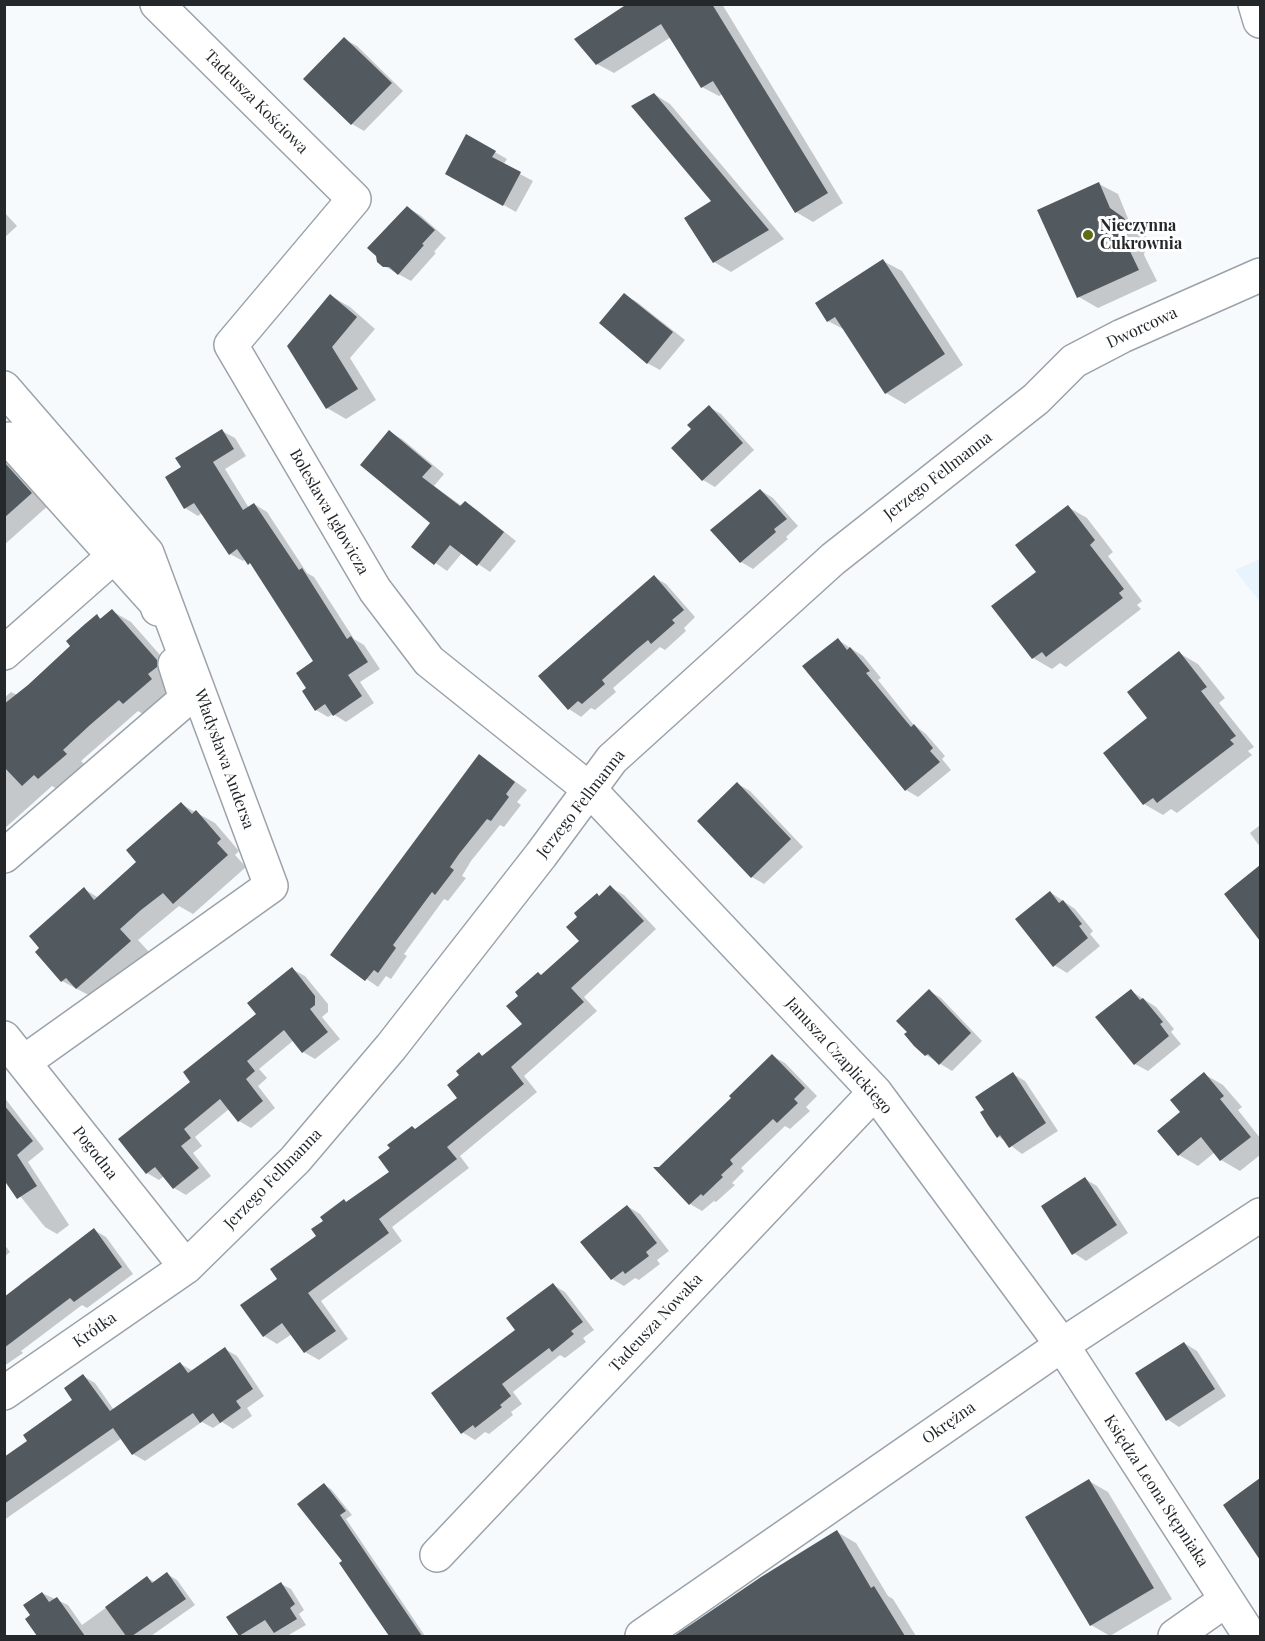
<!DOCTYPE html>
<meta charset="utf-8">
<style>
body{margin:0}
#map{position:relative;width:1265px;height:1641px;overflow:hidden;background:#f7fafd;font-family:"Playfair Display",serif}
canvas{display:block}
.frame{position:absolute;inset:0;border:6px solid #24282b;pointer-events:none}
</style>
<div id="map">
<canvas width="1265" height="1641"></canvas>
<div class="frame"></div>
</div>
<script>
const ctx = document.querySelector('canvas').getContext('2d');
ctx.lineJoin = 'round';
function fillPath(path, color) {
  ctx.fillStyle = color;
  ctx.fill(path, 'evenodd');
}
function poly(rows) {
  const path = new Path2D();
  for (const r of rows) {
    path.moveTo(r[0], r[1]);
    for (let i = 2; i < r.length; i += 2) path.lineTo(r[i], r[i + 1]);
  }
  return path;
}
function trace(path, color, width, dash) {
  ctx.strokeStyle = color;
  ctx.lineWidth = width;
  ctx.lineCap = dash ? 'butt' : 'round';
  ctx.setLineDash(dash || []);
  ctx.stroke(path);
}
function drawText(font, color, halo, rows, align = 'center') {
  ctx.font = font + ' "Playfair Display",serif';
  ctx.lineWidth = 6;
  ctx.setLineDash([]);
  ctx.textBaseline = 'middle';
  ctx.strokeStyle = halo;
  ctx.fillStyle = color;
  for (const [text, x, y, turn = 0] of rows) {
    ctx.save();
    ctx.translate(x, y);
    ctx.rotate((+turn || 0) * Math.PI / 180);
    ctx.textAlign = isNaN(turn) ? turn : align;
    if (halo) ctx.strokeText(text, 0, 0);
    ctx.fillText(text, 0, 0);
    ctx.restore();
  }
}
fillPath(poly([
 [1260,559,1260,602,1235,570]
]), '#e7f3fd');
fillPath(poly([
 [629,4,722,4,843,203,813,222,796,212,723,94,719,96,702,87,671,37,614,73,597,64],
 [344,39,357,46,403,91,364,131,352,124],
 [654,94,670,104,784,239,731,272,714,262,714,201],
 [467,136,507,159,503,165,533,181,516,212,447,173],
 [1099,184,1118,194,1129,221,1143,231,1147,239,1144,255,1157,281,1098,308,1079,297],
 [408,208,420,215,446,238,434,252,436,253,411,281,384,266],
 [4,212,17,226,4,238],
 [883,261,902,271,963,365,905,404,886,393,845,330,828,321],
 [624,295,637,302,685,340,660,370,647,363],
 [331,296,350,307,375,329,350,358,376,400,346,419,327,408],
 [709,407,721,414,754,450,715,487,703,480,693,429],
 [222,431,235,438,246,456,225,469,249,508,254,504,267,512,307,573,314,577,354,639,364,645,380,669,360,682,374,703,346,722,333,714,328,717,316,710,308,689,315,662,254,567,246,559,243,561,230,554,202,513,198,516,185,508,167,478,183,467],
 [389,432,402,439,444,474,434,486,462,506,465,502,477,510,516,541,490,572,462,553,447,571,413,547,433,523],
 [4,449,50,504,4,545],
 [760,490,773,498,798,526,786,537,788,539,753,569,741,562,712,530],
 [1068,507,1087,518,1113,552,1108,556,1142,601,1137,605,1141,609,1066,667,1060,663,1052,669,1033,658,1038,572],
 [654,577,666,584,695,617,684,628,686,631,665,650,660,647,613,688,616,692,595,710,591,708,581,717,569,709],
 [112,611,131,622,175,672,170,690,143,714,138,711,81,761,85,765,57,789,52,786,4,829,4,698,11,692,17,695,72,646,97,616,102,619],
 [838,640,863,656,881,678,878,680,913,724,926,734,945,756,942,759,951,770,918,797,906,790],
 [1179,653,1198,664,1225,698,1219,703,1254,747,1248,751,1252,755,1177,813,1171,809,1163,815,1144,804,1105,753,1149,718],
 [480,756,527,790,517,802,521,805,504,827,500,825,471,861,462,876,466,878,448,901,444,899,404,954,407,956,391,979,386,976,378,987,332,955],
 [738,784,750,791,803,847,764,884,752,877,699,821],
 [181,804,215,823,239,851,235,855,246,867,193,914,179,906,138,940,149,952,96,999,62,981,84,889,99,898,138,862],
 [1260,825,1260,847,1250,833],
 [1260,867,1260,939,1226,894],
 [610,887,624,895,656,929,584,997,597,1011,524,1076,537,1092,460,1156,469,1168,392,1227,402,1241,321,1301,348,1339,319,1360,305,1352,292,1334,277,1344,264,1336,279,1279,348,1203,391,1172,416,1130,459,1098,461,1075,479,1054,483,1056,524,1024,542,976,581,941,579,917,597,895,600,897],
 [1050,892,1075,909,1093,931,1090,934,1100,946,1067,973,1054,965],
 [292,969,305,976,328,1004,328,1012,322,1017,340,1039,315,1059,303,1052,294,1040,259,1069,267,1078,258,1086,275,1108,251,1128,239,1121,229,1109,195,1137,202,1146,193,1153,211,1176,186,1195,174,1188,164,1176,159,1180,147,1173,192,1082,258,1014],
 [929,991,941,998,982,1041,952,1071,926,1055],
 [1131,991,1156,1007,1174,1029,1171,1032,1181,1044,1148,1071,1135,1064],
 [772,1056,785,1063,817,1096,806,1107,810,1111,790,1129,785,1126,741,1168,744,1171,732,1183,735,1185,716,1202,714,1201,702,1211,690,1204,659,1168,733,1098],
 [1013,1074,1025,1081,1058,1131,1022,1154,998,1136],
 [1204,1074,1223,1085,1242,1107,1238,1110,1260,1138,1260,1155,1240,1171,1221,1160,1215,1152,1198,1166,1179,1155,1182,1112],
 [4,1097,44,1149,28,1162,69,1225,57,1234,45,1227,4,1176],
 [1085,1179,1097,1186,1128,1233,1086,1261,1074,1253],
 [627,1206,640,1214,669,1251,657,1260,660,1264,639,1280,635,1278,624,1286,612,1279],
 [94,1230,106,1237,133,1274,87,1308,82,1305,21,1351,23,1353,4,1366,4,1302,23,1289,20,1284],
 [4,1244,10,1252,4,1257],
 [553,1285,565,1292,594,1330,583,1338,586,1342,565,1358,560,1355,513,1392,522,1404,511,1412,513,1415,489,1434,485,1432,475,1440,462,1432,517,1330],
 [1184,1343,1197,1351,1226,1396,1179,1427,1167,1419],
 [225,1349,237,1356,264,1396,247,1408,252,1416,233,1429,222,1422,213,1428,202,1422,145,1461,133,1454,122,1438,4,1520,4,1459,29,1441,74,1400,83,1376,95,1383,114,1410,181,1364,193,1371],
 [1260,1480,1260,1557,1225,1505],
 [1089,1481,1108,1492,1172,1599,1110,1636,1091,1625,1027,1518],
 [324,1485,331,1489,352,1515,346,1519,425,1636,391,1636,341,1563,344,1561],
 [837,1532,856,1543,888,1596,893,1599,916,1636,677,1636,761,1578],
 [167,1574,177,1580,195,1605,151,1636,39,1636,27,1620,32,1616,42,1593,68,1605,82,1625,147,1578,155,1582],
 [281,1584,291,1589,304,1610,299,1614,306,1625,287,1636,241,1636,229,1618]
]), '#0003');
fillPath(poly([
 [627,4,712,4,828,193,795,213,713,81,701,88,661,24,596,65,574,39],
 [344,37,392,83,351,125,303,79],
 [654,93,769,230,713,263,684,218,711,201,631,106],
 [466,134,496,151,492,157,521,172,503,206,445,174],
 [1099,182,1110,208,1124,218,1129,227,1126,243,1139,270,1077,298,1037,210],
 [407,206,435,230,422,244,424,245,398,275,389,267,383,267,377,262,376,256,367,248],
 [883,259,945,354,885,394,835,317,827,322,815,303],
 [624,293,673,332,647,364,599,323],
 [330,294,357,317,332,347,358,389,326,409,287,346],
 [709,405,743,443,702,481,671,448,691,429,687,425],
 [222,429,234,449,213,462,243,510,254,503,299,570,302,568,347,639,351,636,368,662,348,675,362,696,333,716,325,704,315,711,302,691,306,688,296,673,313,661,250,563,248,565,237,549,229,555,194,503,184,509,165,477,181,467,175,458],
 [389,430,432,466,422,477,460,506,465,501,504,532,477,566,450,545,434,565,411,547,430,523,360,465],
 [4,462,32,493,4,518],
 [760,489,787,519,774,529,776,532,740,563,710,530],
 [1068,505,1095,540,1090,545,1124,589,1119,593,1123,598,1046,657,1042,652,1032,659,991,606,1036,572,1015,545],
 [654,575,684,610,672,620,675,623,651,644,648,640,637,649,602,680,605,684,582,704,578,701,568,710,538,676],
 [112,609,157,660,157,667,148,674,152,679,123,704,119,700,90,725,63,750,67,754,38,779,34,775,22,786,4,767,4,704,28,685,70,646,66,641,85,624,97,614,100,619],
 [838,638,847,650,850,647,870,671,866,673,911,727,914,724,933,748,930,751,940,762,905,791,802,666],
 [1179,651,1207,687,1201,691,1236,736,1230,740,1234,744,1157,803,1153,798,1143,805,1103,753,1147,718,1127,692],
 [479,754,515,782,506,794,509,797,491,821,487,819,459,854,450,867,454,870,435,895,432,892,393,945,396,948,378,973,374,970,365,981,330,955],
 [737,782,791,839,751,878,697,821],
 [181,802,192,814,196,810,221,839,217,843,228,855,173,904,163,893,141,910,120,929,131,941,76,989,66,978,61,982,35,952,39,948,29,936,84,887,94,900,136,862,126,850],
 [1260,865,1260,941,1224,894],
 [610,885,644,921,571,988,584,1002,511,1067,524,1084,447,1147,457,1159,379,1219,389,1233,308,1293,336,1331,304,1353,282,1323,263,1337,240,1305,277,1279,270,1269,316,1236,311,1229,323,1221,320,1217,344,1199,346,1202,389,1172,378,1157,390,1148,387,1145,412,1126,415,1129,457,1098,447,1085,459,1075,456,1071,479,1052,482,1056,522,1024,506,1006,518,996,515,992,538,972,541,975,579,941,566,927,577,917,574,913,597,893,599,896],
 [1050,891,1059,903,1063,900,1082,924,1079,926,1088,938,1053,967,1015,919],
 [292,967,315,996,315,1005,310,1009,328,1032,302,1053,284,1030,247,1061,255,1071,246,1079,263,1101,238,1122,220,1099,184,1129,191,1138,181,1146,199,1168,173,1189,155,1167,146,1174,118,1139,190,1082,183,1072,256,1014,247,1003],
 [929,989,971,1033,939,1065,928,1054,925,1056,914,1046,904,1034,907,1032,896,1021],
 [1131,989,1140,1000,1143,998,1163,1022,1160,1024,1169,1036,1134,1065,1095,1017],
 [772,1054,805,1088,794,1099,798,1103,777,1123,773,1119,730,1160,733,1164,721,1175,723,1177,703,1196,701,1194,689,1205,653,1167,659,1167,731,1098,729,1096],
 [1013,1072,1046,1123,1009,1148,1000,1135,997,1138,988,1125,980,1112,984,1110,975,1097],
 [1204,1072,1224,1096,1220,1099,1251,1137,1220,1161,1201,1137,1178,1156,1157,1131,1180,1112,1170,1100],
 [4,1105,33,1141,17,1155,37,1186,17,1199,4,1180],
 [1085,1177,1117,1225,1072,1255,1041,1206],
 [627,1205,657,1243,646,1252,649,1256,625,1274,623,1271,611,1280,580,1242],
 [94,1228,122,1267,74,1302,70,1298,4,1348,4,1297],
 [553,1283,583,1322,571,1331,574,1334,552,1352,549,1348,502,1384,511,1396,500,1405,502,1407,475,1428,473,1425,461,1434,431,1393,515,1330,506,1318],
 [1184,1342,1215,1389,1166,1421,1135,1373],
 [225,1347,253,1389,236,1401,241,1408,220,1423,213,1413,200,1423,193,1413,132,1455,113,1428,4,1504,4,1457,27,1441,23,1435,72,1400,64,1388,83,1374,110,1411,180,1362,188,1373],
 [1260,1478,1260,1560,1223,1505],
 [1089,1479,1154,1588,1090,1626,1025,1517],
 [324,1483,346,1511,340,1515,422,1636,389,1636,339,1563,342,1561,297,1504],
 [837,1530,871,1588,874,1586,905,1636,674,1636,761,1577],
 [167,1572,186,1599,132,1636,126,1636,105,1607,147,1576,152,1583],
 [281,1582,295,1604,290,1608,297,1619,274,1633,265,1620,239,1636,226,1617],
 [42,1592,49,1602,57,1597,85,1636,37,1636,25,1619,30,1615,23,1605]
]), '#525a60');
const street = poly([
 [157,4,354,199,231,345,375,590,429,661,589,789,875,1092,1062,1345,1250,1636],
 [1255,4,1260,21],
 [4,388,147,553,271,886,24,1062],
 [9,439,156,603,158,609],
 [4,653,114,556],
 [4,856,186,699,175,664],
 [4,1038,186,1267],
 [4,1393,186,1267,295,1160,391,1047,541,855,612,759,833,559,1036,399,1074,361,1122,336,1260,275],
 [437,1555,875,1092],
 [642,1636,1062,1345,1260,1215],
 [1175,1636,1226,1600]
]);
trace(street, '#9aa2aa', 36);
trace(street, '#fff', 33);
for (const [x, y, r, color] of [
 [1088,235,6,"#5e6c15"]
]) {
  const dot = new Path2D();
  dot.arc(x, y, r, 0, 2 * Math.PI);
  ctx.fillStyle = color;
  ctx.fill(dot);
  trace(dot, '#fff', 2);
}
drawText('16px', '#24282b', '#fff', [
 ["Tadeusza Kościowa",256,102,45],
 ["Dworcowa",1142,328,-25],
 ["Jerzego Fellmanna",938,476,-38],
 ["Bolesława Igłowicza",329,512,60],
 ["Władysława Andersa",224,759,70],
 ["Jerzego Fellmanna",581,804,-52],
 ["Janusza Czaplickiego",839,1056,48],
 ["Pogodna",95,1153,52],
 ["Jerzego Fellmanna",273,1179,-46],
 ["Tadeusza Nowaka",656,1323,-47],
 ["Krótka",95,1330,-35],
 ["Okrężna",949,1423,-35],
 ["Księdza Leona Stępniaka",1156,1491,57]
]);
drawText('bold 16px', '#24282b', '#fff', [
 ["Nieczynna",1100,226],
 ["Cukrownia",1100,244]
], 'left');
</script>
